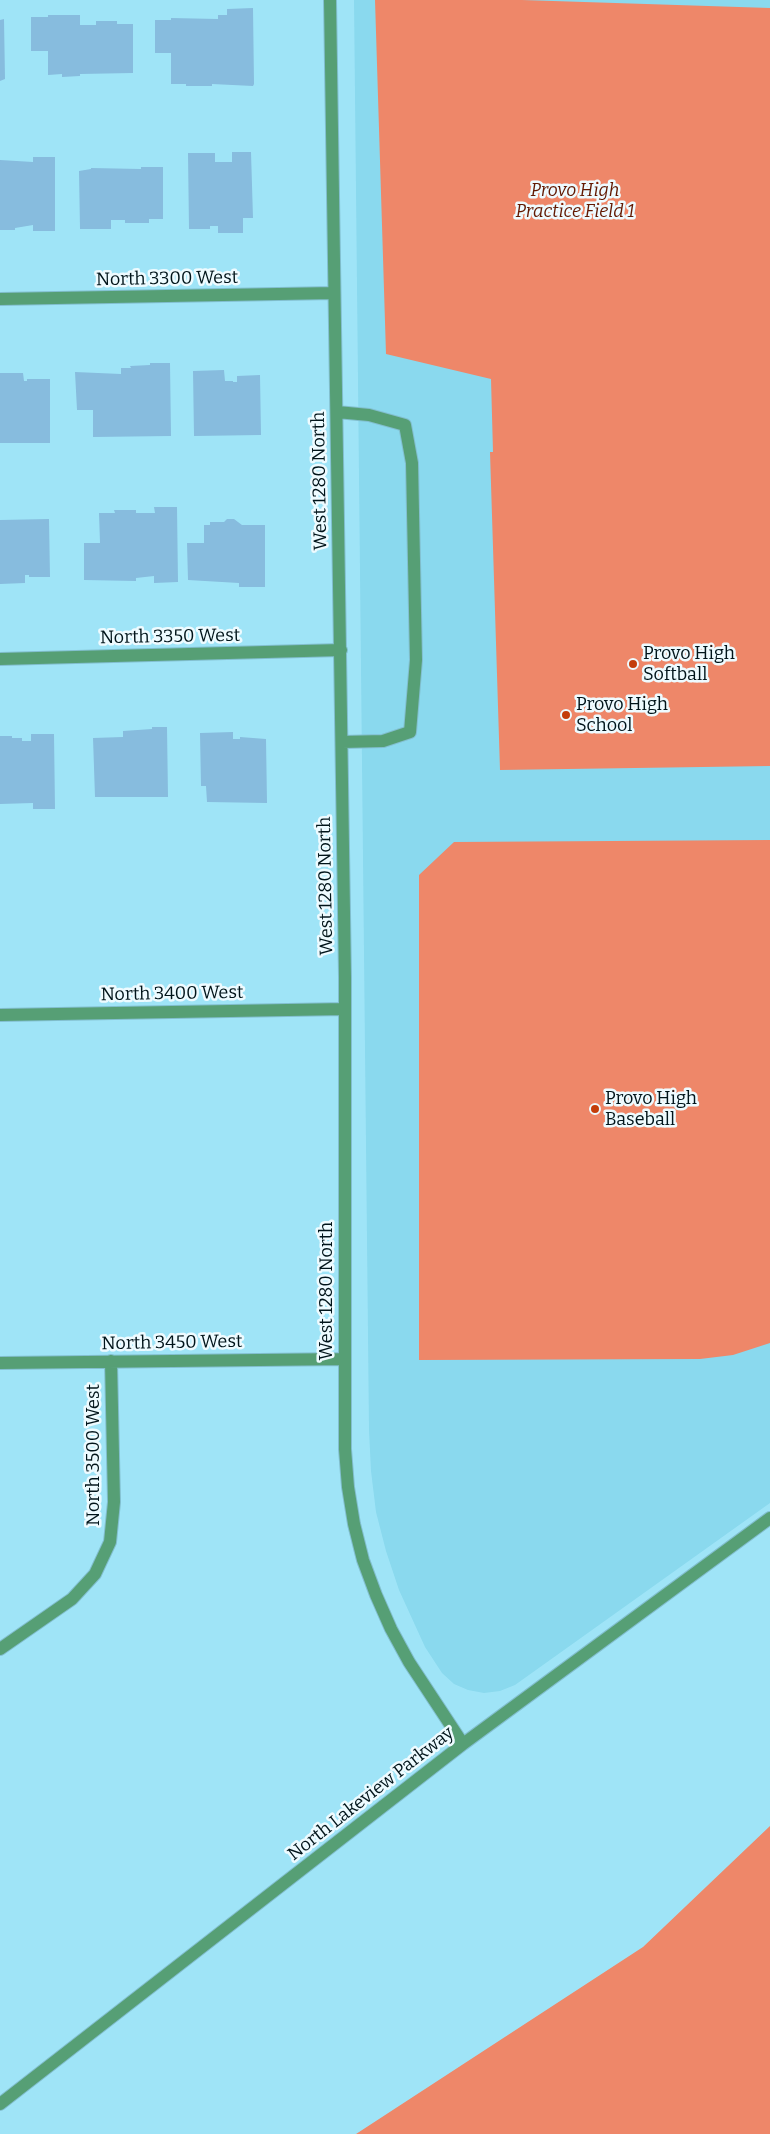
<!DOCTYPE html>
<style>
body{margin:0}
canvas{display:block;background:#9fe4f7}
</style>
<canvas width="770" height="2134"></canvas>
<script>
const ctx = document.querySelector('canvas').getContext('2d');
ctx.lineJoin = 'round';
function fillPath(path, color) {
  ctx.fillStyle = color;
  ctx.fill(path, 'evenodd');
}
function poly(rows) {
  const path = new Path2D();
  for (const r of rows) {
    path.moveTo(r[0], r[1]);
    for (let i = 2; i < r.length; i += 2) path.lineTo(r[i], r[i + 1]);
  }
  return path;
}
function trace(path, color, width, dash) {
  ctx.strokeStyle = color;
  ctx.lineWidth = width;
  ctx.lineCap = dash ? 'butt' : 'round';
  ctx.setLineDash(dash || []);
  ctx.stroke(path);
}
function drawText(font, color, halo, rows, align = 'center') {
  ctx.font = font + ' Bitter,serif';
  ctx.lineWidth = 5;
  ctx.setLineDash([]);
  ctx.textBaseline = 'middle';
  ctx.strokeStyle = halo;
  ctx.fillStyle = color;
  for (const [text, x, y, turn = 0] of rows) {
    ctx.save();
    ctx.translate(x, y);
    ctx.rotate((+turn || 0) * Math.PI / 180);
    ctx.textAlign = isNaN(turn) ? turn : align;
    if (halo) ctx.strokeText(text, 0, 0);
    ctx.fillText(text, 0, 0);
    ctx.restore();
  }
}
fillPath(poly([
 [354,0,770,0,770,1503,515,1685,500,1691,484,1693,468,1690,454,1684,442,1673,425,1647,399,1590,386,1551,376,1512,371,1471,369,1430]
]), '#8ad9ee');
fillPath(poly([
 [375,0,522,0,770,8,770,766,500,770,490,452,493,452,491,379,386,354],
 [770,840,770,1343,733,1355,700,1359,419,1360,419,875,454,842],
 [770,1826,770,2134,356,2134,643,1947]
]), '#ee8769');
fillPath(poly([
 [253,8,254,84,253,86,212,84,212,86,186,86,186,84,171,84,171,53,155,53,155,20,171,20,171,18,218,19,218,15,227,15,227,9],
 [48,15,80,15,80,25,96,25,96,21,117,21,117,24,133,24,133,73,80,74,80,76,62,77,62,74,48,75,48,51,31,51,31,17,48,17],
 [4,19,5,79,0,81,0,20],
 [232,152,251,152,253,218,243,218,243,233,218,233,218,226,210,226,210,229,189,229,188,153,215,153,215,162,232,162],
 [33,157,55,157,55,231,33,231,33,225,15,228,15,230,0,230,0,160,33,162],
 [141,167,163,167,163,219,149,219,149,223,125,223,125,220,111,220,111,229,80,229,79,171,91,169,91,168,141,169],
 [150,363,170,363,171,436,93,437,93,410,77,410,75,372,121,374,121,368,131,368,130,366,150,365],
 [224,370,225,381,233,381,233,382,237,382,237,376,260,375,261,435,194,436,193,371],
 [0,373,23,373,24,381,27,381,27,379,50,379,50,443,0,443],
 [154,507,177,507,178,582,154,583,154,576,136,578,136,581,84,580,84,543,100,543,99,513,115,513,114,510,136,510,136,513,155,513],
 [49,519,50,577,29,577,29,575,25,575,25,583,0,584,0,520],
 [227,519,234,519,242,525,265,525,265,587,239,587,239,583,188,580,187,543,204,543,204,525,210,525,210,522,224,522],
 [152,727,167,727,168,797,95,797,93,738,123,737,123,731,152,729],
 [233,732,233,739,240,739,240,737,266,739,267,803,207,802,206,786,201,786,200,733],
 [31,734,54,734,55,809,33,809,33,803,0,804,0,736,12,736,12,738,22,738,22,741,31,741]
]), '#87bcde');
const minor = poly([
 [330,0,345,977,345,1449,348,1487,354,1524,363,1560,376,1595,391,1629,409,1662,463,1744],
 [0,299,334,293],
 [337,412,369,415,405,425,412,463,416,660,410,732,383,741,342,742],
 [0,659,341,650],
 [0,1015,345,1009],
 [0,1363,345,1359],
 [0,1649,72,1599,95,1574,110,1542,114,1502,111,1361],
 [0,2104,463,1744,770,1518]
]);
trace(minor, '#82bfcf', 14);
trace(minor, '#569f75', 12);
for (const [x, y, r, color] of [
 [633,664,5,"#c43d0a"],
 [566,715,5,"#c43d0a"],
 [595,1109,5,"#c43d0a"]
]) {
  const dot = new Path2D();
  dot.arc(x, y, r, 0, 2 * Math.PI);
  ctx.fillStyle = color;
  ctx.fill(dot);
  trace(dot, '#eefbff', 2);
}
drawText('italic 18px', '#621800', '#eefbff', [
 ["Provo High",575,191],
 ["Practice Field 1",575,212]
]);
drawText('18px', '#00141a', '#eefbff', [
 ["North 3300 West",167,279,-1],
 ["West 1280 North",320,481,-91],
 ["North 3350 West",170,637,-1],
 ["West 1280 North",326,886,-91],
 ["North 3400 West",172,994,-1],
 ["West 1280 North",327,1291,-90],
 ["North 3450 West",172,1343,-1],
 ["North 3500 West",94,1455,-90],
 ["North Lakeview Parkway",371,1794,-38]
]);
drawText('18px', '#00141a', '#eefbff', [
 ["Provo High",643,654],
 ["Softball",643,675],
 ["Provo High",576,705],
 ["School",576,726],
 ["Provo High",605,1099],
 ["Baseball",605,1120]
], 'left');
</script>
